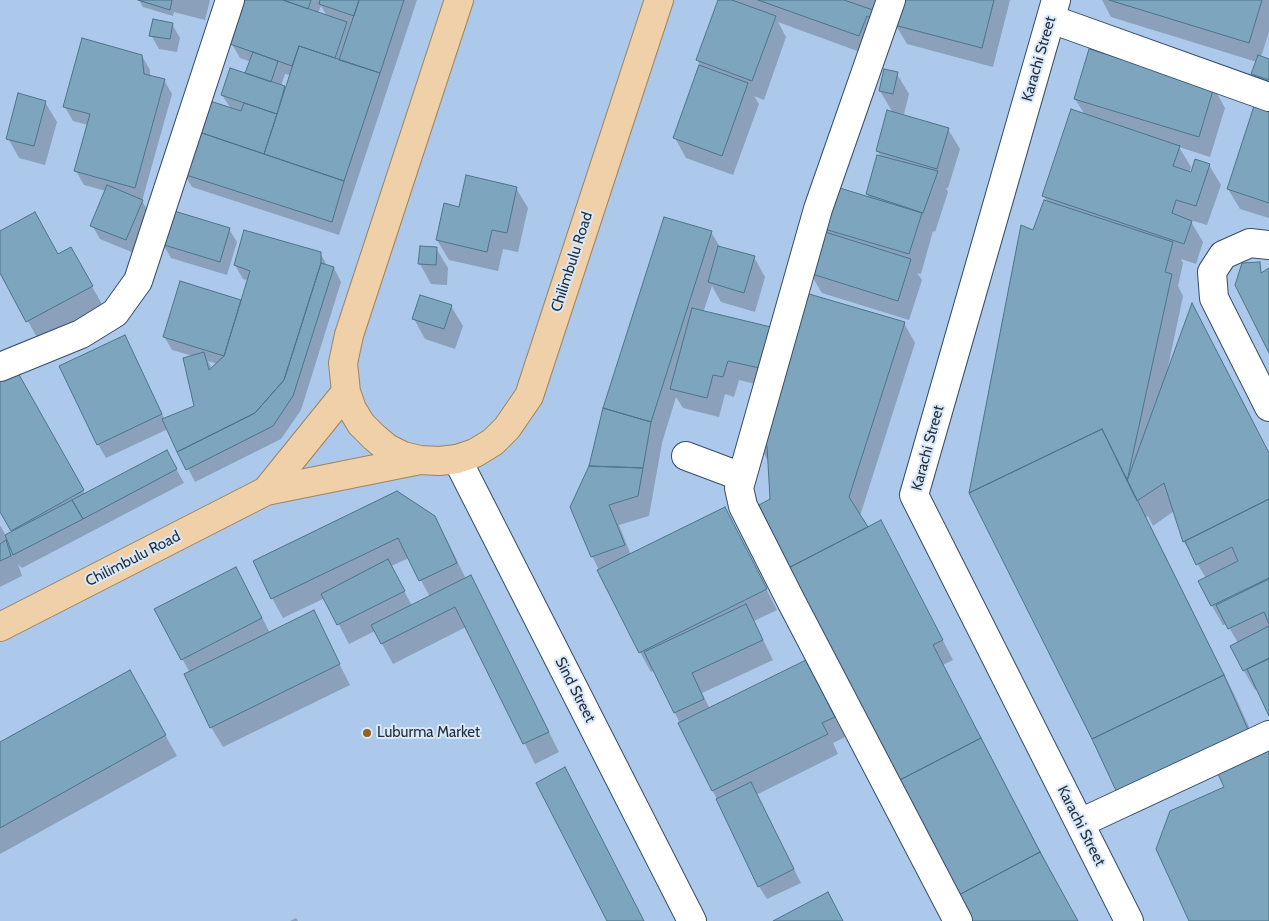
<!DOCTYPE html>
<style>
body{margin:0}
canvas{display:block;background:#acc8ea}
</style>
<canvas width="1269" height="921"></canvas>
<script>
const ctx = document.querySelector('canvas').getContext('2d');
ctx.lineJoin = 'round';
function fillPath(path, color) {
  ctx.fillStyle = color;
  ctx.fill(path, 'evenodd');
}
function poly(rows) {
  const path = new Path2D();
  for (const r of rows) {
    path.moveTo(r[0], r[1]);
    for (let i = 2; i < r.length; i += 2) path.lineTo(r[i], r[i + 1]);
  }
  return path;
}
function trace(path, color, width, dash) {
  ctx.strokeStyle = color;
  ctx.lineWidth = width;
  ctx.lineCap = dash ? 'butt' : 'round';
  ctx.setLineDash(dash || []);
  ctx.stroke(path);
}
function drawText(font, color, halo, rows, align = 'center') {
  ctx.font = font + ' Cabin,sans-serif';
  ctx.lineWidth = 4;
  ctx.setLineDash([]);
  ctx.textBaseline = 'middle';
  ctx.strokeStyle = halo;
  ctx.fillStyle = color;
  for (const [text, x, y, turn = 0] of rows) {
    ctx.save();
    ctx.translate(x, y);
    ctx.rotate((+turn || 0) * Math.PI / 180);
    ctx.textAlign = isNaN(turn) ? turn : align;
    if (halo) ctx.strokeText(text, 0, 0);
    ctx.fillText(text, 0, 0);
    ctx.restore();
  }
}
fillPath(poly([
 [139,0,210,0,205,20,174,12,173,16,143,7],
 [247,0,417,0,339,235,192,187,184,174,231,109,222,95,246,75,251,62,240,58,232,44],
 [321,6,327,16,318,13],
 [285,74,290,75,286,88,281,86],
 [719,0,888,0,871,56,778,22,786,37,764,100,754,96,759,104,733,175,686,158,675,138,702,68,697,60],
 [902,0,1010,0,993,67,907,44,895,24],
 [1102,0,1269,0,1269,32,1261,57,1269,60,1269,95,1264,93,1253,74,1257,62,1111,17],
 [172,24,180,38,177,52,159,49,151,35],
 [142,56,150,70,150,77,164,80,172,94,142,201,150,214,134,253,100,239,92,225,106,191,84,185,76,171,88,125,73,121,65,107],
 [897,74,909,94,904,114,895,112,895,114,948,129,960,149,948,188,946,188,948,192,935,232,933,231,921,274,917,273,922,280,909,320,822,293,810,273,822,228,870,199,867,194,881,157,877,150,893,113,880,91],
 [1214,88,1225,108,1210,157,1179,147,1191,167,1189,173,1209,165,1221,185,1207,225,1190,220,1203,242,1196,264,1181,259,1183,263,1178,286,1183,296,1167,372,1168,372,1192,306,1269,453,1269,713,1258,689,1255,690,1244,671,1238,643,1227,624,1223,625,1212,606,1206,578,1184,542,1174,511,1153,526,1148,516,1146,517,1235,696,1258,747,1269,754,1269,921,1191,921,1226,788,1220,774,1131,816,1120,796,970,493,1034,232,1047,202,1044,196,1085,115,1075,99],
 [45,102,57,122,45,165,19,158,8,138],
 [1269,109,1269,218,1240,209,1228,189],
 [516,188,528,208,518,252,503,249,498,271,449,260,437,240,460,208],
 [229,229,237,242,227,275,171,258,163,244],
 [0,232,58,256,82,269,103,306,39,341,0,271],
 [711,232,720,247,754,257,765,277,755,312,721,302,712,286,703,313,774,329,904,323,915,343,860,516,868,528,881,522,892,542,953,660,943,665,1077,921,790,569,761,506,772,500,769,462,757,442,776,389,739,380,734,397,725,394,719,417,683,408,676,397,662,443,649,516,619,525,631,555,725,508,777,610,754,621,773,660,702,693,710,709,805,661,845,737,833,743,838,754,756,795,801,883,767,899,759,886,654,670,651,672,640,652,592,556,572,507],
 [436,248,448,268,447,285,431,284,420,264],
 [320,253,328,267,334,268,341,282,301,410,281,439,195,482,168,429,106,458,98,444,132,350,165,420,196,407,193,356,172,350,164,336,181,282,242,301,249,281,243,279,235,265],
 [208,361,217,364,212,369],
 [451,306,463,326,455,349,425,339,414,319],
 [12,366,85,494,174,465,184,483,22,568,18,564,22,576,0,587,0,525,6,536,13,532,0,509],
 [434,517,446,538,466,579,471,577,482,597,559,752,535,764,466,627,393,664,375,631,349,644,325,598,283,618,272,598],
 [409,558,430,597,412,606,391,566],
 [247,588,270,633,313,612,350,685,223,747,211,727,190,673,156,610],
 [141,692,177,756,0,854,0,744],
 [296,918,298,921,290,921]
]), '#0003');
const building = poly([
 [138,0,172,0,170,10,138,0],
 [245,0,283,0,347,22,335,58,299,46,292,66,230,44,245,0],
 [283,0,311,0,308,9,283,0],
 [320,0,359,0,354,16,319,4,320,0],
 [359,0,404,0,380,73,339,60,359,0],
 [718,0,732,0,776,16,752,81,696,60,718,0],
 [758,0,844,0,876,11,873,19,867,16,859,36,758,0],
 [900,0,994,0,982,48,894,25,900,0],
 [1109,0,1262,0,1249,43,1109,0],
 [153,19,173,23,170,39,149,36,153,19],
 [82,38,142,55,144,74,165,79,135,188,74,171,90,114,63,107,82,38],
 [299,46,380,73,344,181,264,154,299,46],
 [1089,49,1214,87,1199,137,1074,99,1089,49],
 [253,52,278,61,271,82,245,73,253,52],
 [1258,55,1269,59,1269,80,1251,74,1258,55],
 [699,65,748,83,722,156,673,138,699,65],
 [230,68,285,86,277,114,221,95,230,68],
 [884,69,898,72,893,94,879,91,884,69],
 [18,93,46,101,34,146,6,139,18,93],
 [210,101,241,111,244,103,277,114,264,154,199,132,210,101],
 [1255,103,1269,108,1269,203,1227,189,1255,103],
 [1071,109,1180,146,1173,166,1191,172,1195,159,1210,164,1196,206,1176,200,1172,213,1192,221,1184,244,1042,196,1071,109],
 [887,110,949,128,937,169,876,151,887,110],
 [199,132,344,181,332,222,183,174,199,132],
 [877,155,938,171,923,213,866,194,877,155],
 [466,175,517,187,507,233,492,230,487,252,436,240,444,203,459,207,466,175],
 [107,185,143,200,126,240,90,226,107,185],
 [833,186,922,213,909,254,821,228,833,186],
 [1044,200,1173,242,1165,272,1172,274,1127,481,1102,429,969,493,1021,225,1033,230,1044,200],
 [171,210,230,228,220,262,161,244,171,210],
 [35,212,58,254,71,247,93,286,26,322,0,273,0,231,35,212],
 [664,217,712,231,651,422,603,408,664,217],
 [244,230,321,252,321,263,284,380,255,413,177,452,162,419,194,406,183,358,204,352,209,370,224,356,250,271,234,265,244,230],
 [822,231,911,259,898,301,809,273,822,231],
 [420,246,437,247,436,265,418,264,420,246],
 [718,246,755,256,744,293,708,282,718,246],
 [1260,262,1261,273,1269,268,1269,353,1235,285,1242,263,1260,262],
 [321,263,334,267,293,396,273,426,186,470,177,452,255,413,284,380,321,263],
 [180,281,241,300,224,356,163,337,180,281],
 [809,294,905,322,849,497,868,527,788,568,759,505,770,499,767,446,756,442,809,294],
 [420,295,452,305,444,329,412,319,420,295],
 [1192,303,1269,453,1269,499,1183,542,1164,483,1137,501,1127,481,1192,303],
 [692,308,775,328,764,369,728,361,723,377,713,375,707,398,670,389,692,308],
 [125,335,162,414,97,445,59,366,125,335],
 [13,364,84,490,11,531,0,512,0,371,13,364],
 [603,408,651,422,643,468,589,466,603,408],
 [1102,429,1224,675,1092,739,969,493,1102,429],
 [167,450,177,469,83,519,72,500,167,450],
 [589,466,643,468,638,496,609,505,625,545,591,557,570,507,589,466],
 [397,491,435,516,457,563,419,581,398,538,271,599,253,561,397,491],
 [1269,499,1269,578,1211,606,1198,581,1238,561,1232,547,1196,565,1185,541,1269,499],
 [72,500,83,519,13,555,5,535,72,500],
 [725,507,767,589,639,653,597,570,725,507],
 [881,520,943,640,933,645,981,738,896,782,781,572,881,520],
 [6,540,11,556,0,561,0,544,6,540],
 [388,559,405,591,337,625,321,594,388,559],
 [236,567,262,618,181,660,154,609,236,567],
 [471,575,549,732,523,744,455,607,381,644,371,625,471,575],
 [1269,579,1269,624,1264,612,1228,629,1216,605,1269,579],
 [746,604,763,640,692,673,704,699,674,713,644,652,746,604],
 [314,610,340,664,210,728,184,674,314,610],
 [1269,626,1269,658,1243,671,1230,646,1269,626],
 [1269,659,1269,716,1247,669,1269,659],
 [806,660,835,717,822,723,828,734,712,791,678,723,806,660],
 [130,670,166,735,0,828,0,742,130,670],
 [1224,675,1250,734,1119,797,1092,739,1224,675],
 [981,738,1040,852,955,897,896,782,981,738],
 [1264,743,1269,753,1269,921,1189,921,1156,849,1170,811,1224,787,1214,765,1264,743],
 [565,767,644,921,607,921,536,783,565,767],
 [751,782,794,869,758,887,716,799,751,782],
 [1040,852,1078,921,968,921,955,897,1040,852],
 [828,892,843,921,773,921,828,892]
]);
fillPath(building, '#7da6be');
trace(building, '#4c748a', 1);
const minor = poly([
 [891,0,818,209,739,488,743,506,791,601,958,921],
 [1056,0,914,495,1129,921],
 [1051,19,1269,97],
 [1269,245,1250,243,1223,255,1212,272,1214,298,1269,407],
 [0,367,81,334,115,313,138,281,230,0],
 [686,456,742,477],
 [457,459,692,921],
 [1080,823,1269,735]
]);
const major = poly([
 [459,0,349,335,343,363,346,392,352,409,361,424,374,437,387,448,403,456,420,460,439,461,457,459,475,453,493,442,507,428,529,396,659,0],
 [266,491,346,392],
 [0,627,266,491,420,460]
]);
trace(minor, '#364e6b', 30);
trace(major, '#a0835c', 30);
trace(minor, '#fff', 28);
trace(major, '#efd0a8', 28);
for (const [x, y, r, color] of [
 [367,733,5,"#946313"]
]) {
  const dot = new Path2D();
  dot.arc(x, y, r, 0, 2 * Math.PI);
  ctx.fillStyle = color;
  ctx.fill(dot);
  trace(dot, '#d9e8f9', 2);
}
drawText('15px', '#232e3b', '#d9e8f9', [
 ["Karachi Street",1039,59,-74],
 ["Chilimbulu Road",572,262,-72],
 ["Karachi Street",928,448,-75],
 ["Chilimbulu Road",133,559,-27],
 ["Sind Street",575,690,63],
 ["Karachi Street",1081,826,63]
]);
drawText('15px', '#232e3b', '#d9e8f9', [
 ["Luburma Market",377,733]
], 'left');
</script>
